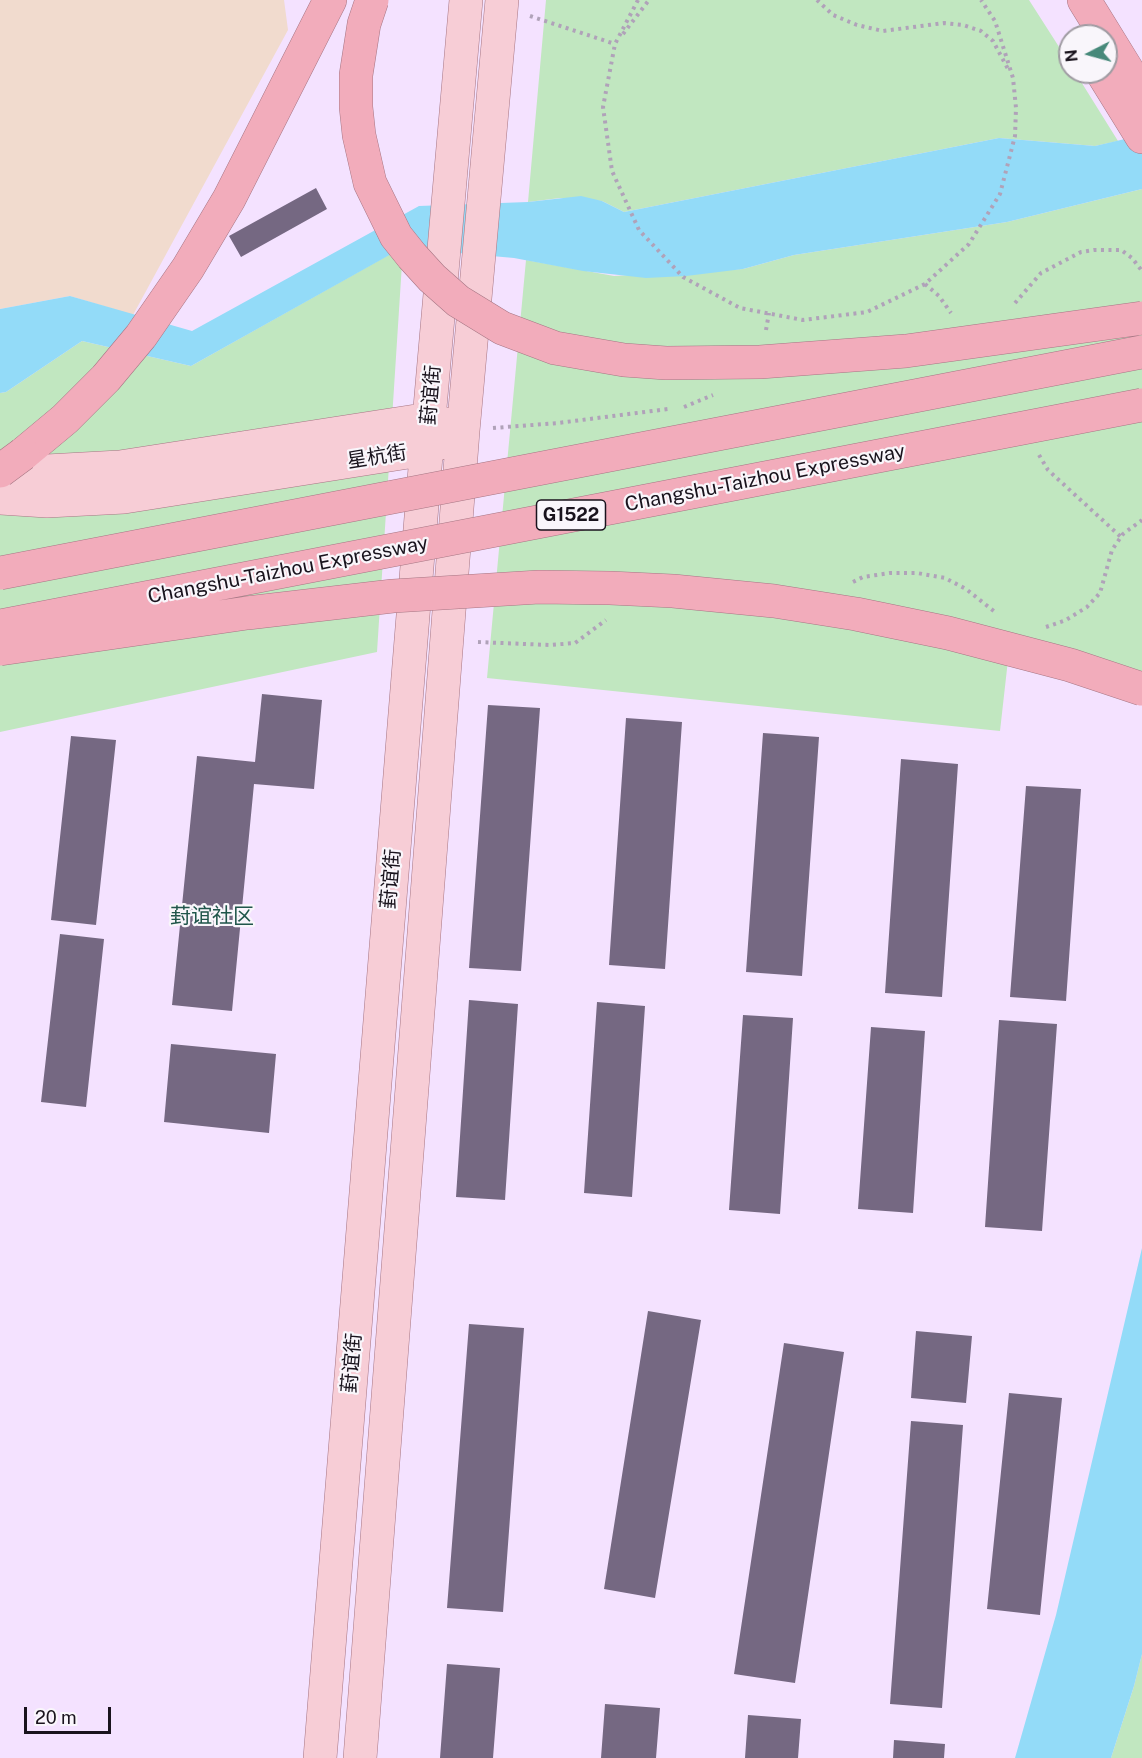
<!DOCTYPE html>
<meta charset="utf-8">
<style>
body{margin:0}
#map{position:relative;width:1142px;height:1758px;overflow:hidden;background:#f4e2ff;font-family:"Public Sans",sans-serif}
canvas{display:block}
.north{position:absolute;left:1058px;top:24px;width:60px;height:60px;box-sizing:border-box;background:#f9f6fb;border:2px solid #9f9ba2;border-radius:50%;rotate:264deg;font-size:16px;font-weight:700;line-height:24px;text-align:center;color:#19131d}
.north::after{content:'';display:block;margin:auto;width:21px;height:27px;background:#47897a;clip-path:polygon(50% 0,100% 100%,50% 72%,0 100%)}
.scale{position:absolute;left:24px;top:1707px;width:87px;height:27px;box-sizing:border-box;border:3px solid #19131d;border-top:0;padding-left:8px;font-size:18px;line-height:21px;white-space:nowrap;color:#19131d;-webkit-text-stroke:4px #f9f6fb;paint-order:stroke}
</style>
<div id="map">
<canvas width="1142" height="1758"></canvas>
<div class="north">N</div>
<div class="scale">20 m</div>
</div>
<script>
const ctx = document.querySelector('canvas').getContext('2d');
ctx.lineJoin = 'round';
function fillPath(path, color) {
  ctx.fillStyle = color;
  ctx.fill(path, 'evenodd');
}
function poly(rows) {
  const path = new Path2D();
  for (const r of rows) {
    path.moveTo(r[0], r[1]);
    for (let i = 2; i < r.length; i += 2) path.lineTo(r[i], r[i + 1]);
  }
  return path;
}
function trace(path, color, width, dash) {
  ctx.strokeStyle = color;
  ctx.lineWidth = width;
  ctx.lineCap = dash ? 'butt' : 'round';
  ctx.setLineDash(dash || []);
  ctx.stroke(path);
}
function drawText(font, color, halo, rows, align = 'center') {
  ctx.font = font + ' "Public Sans","Noto Sans SC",sans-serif';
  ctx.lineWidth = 4.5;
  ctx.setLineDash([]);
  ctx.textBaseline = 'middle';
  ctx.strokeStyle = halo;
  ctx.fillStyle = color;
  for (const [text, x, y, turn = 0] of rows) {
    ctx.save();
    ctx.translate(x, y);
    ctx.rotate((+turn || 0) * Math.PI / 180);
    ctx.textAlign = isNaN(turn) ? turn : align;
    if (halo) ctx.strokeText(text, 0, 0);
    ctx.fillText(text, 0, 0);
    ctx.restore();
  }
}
fillPath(poly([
 [0,0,284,0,288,30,133,315,70,296,0,309]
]), '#f1dbce');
fillPath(poly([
 [546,0,1029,0,1070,64,1070,72,1075,72,1118,141,1095,146,999,138,624,212,602,201,560,198,528,202],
 [1142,189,1142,681,1008,660,1000,731,487,678,526,260,614,276,743,269,794,255,1007,222],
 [401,248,403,248,377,652,0,732,0,393,6,392,82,341,191,366],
 [1142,1654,1142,1758,1111,1758,1134,1686]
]), '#c1e7c0');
fillPath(poly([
 [1142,135,1142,189,1007,222,794,255,743,269,686,276,646,278,583,271,514,258,402,248,191,366,82,341,6,392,0,393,0,309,70,296,192,331,419,206,528,202,581,196,602,201,624,212,999,138,1095,146],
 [1142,1248,1142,1654,1134,1686,1111,1758,1015,1758,1056,1615]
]), '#93dbf8');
fillPath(poly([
 [316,188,327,209,241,257,229,236],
 [262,694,322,700,314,789,254,784,232,1011,172,1005,197,756,255,762],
 [488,705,540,708,521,971,469,968],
 [626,718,682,722,665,969,609,965],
 [763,733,819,737,802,976,746,972],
 [71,736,116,740,96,925,51,920],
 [901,759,958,764,942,997,885,993],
 [1026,786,1081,789,1066,1001,1010,997],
 [60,934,104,939,86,1107,41,1102],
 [469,1000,518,1004,505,1200,456,1197],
 [597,1002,645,1006,632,1197,584,1193],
 [743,1015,793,1018,780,1214,729,1210],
 [999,1020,1057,1024,1042,1231,985,1227],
 [871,1027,925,1031,913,1213,858,1209],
 [171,1044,276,1054,269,1133,164,1122],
 [648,1311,701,1320,655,1598,604,1589],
 [469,1324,524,1328,503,1612,447,1608],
 [916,1331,972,1336,966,1403,911,1398],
 [784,1343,844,1352,795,1683,734,1674],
 [1009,1393,1062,1398,1040,1615,987,1609],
 [911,1421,963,1425,942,1708,890,1704],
 [447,1664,500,1668,493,1758,440,1758],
 [605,1704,660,1708,656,1758,601,1758],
 [748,1715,801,1719,798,1758,745,1758],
 [894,1740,945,1744,944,1758,893,1758]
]), '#756882');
const major = poly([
 [0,468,47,471,120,467,429,419,447,425],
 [0,498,47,501,124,497,427,449,445,440],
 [320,1758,429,419,466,0],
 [360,1758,463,431,502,0]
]);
const highway = poly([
 [1084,0,1142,94],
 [1103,74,1142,137],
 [23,454,65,419,106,378,141,336,188,268,229,199,330,0]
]);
trace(major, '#a67684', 34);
trace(highway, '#a67684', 34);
trace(poly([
 [638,0,615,44,603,107,612,171,639,230,683,277,740,308,803,320,867,312,925,284,969,244,1000,194,1015,136,1016,108,1013,78,995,21,981,0],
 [817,0,833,15,857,25,883,31,944,23,963,25,981,31,993,41,1008,69],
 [530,16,615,44],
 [623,34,649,0],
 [925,284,939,296,951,313],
 [1015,303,1041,273,1081,252,1094,250,1121,250,1132,258,1142,271],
 [766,330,769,313],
 [684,407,713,395],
 [493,428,558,423,668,409],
 [1039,455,1048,470,1121,537],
 [853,582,863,577,890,573,917,573,945,578,966,589,995,612],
 [1046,627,1066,620,1087,607,1100,593,1112,550,1123,534,1142,520],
 [478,642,549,645,575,643,606,620]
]), '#b0a2b9', 4, [3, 4.5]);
trace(major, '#f7cdd6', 33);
trace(highway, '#f2acbb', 33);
const highwayBridge = poly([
 [372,0,364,24,356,75,356,107,359,135,370,183,396,236,412,256,432,278,458,301,502,328,555,348,624,360,666,363,760,362,906,351,1142,318],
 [0,471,23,454],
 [0,573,1142,352],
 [0,626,1142,405],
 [0,649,247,613,393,596,539,587,610,588,673,591,774,601,856,614,948,633,1070,665,1142,689]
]);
trace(highwayBridge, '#a67684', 34, []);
trace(highwayBridge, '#f2acbb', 33);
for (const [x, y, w] of [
 [571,515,69]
]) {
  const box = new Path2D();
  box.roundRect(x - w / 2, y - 15, w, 30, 4.5);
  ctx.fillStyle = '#f9f6fb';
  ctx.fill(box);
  trace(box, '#19131d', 1.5);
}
drawText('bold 18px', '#19131d', null, [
 ["G1522",571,515]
]);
drawText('20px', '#19131d', '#f9f6fb', [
 ["葑谊街",431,395,-85],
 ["星杭街",377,457,-9],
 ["Changshu-Taizhou Expressway",765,478,-11],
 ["Changshu-Taizhou Expressway",288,570,-11],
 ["葑谊街",391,879,-85],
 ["葑谊街",352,1363,-85]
]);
drawText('21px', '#20564b', '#f9f6fb', [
 ["葑谊社区",212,917]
]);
</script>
